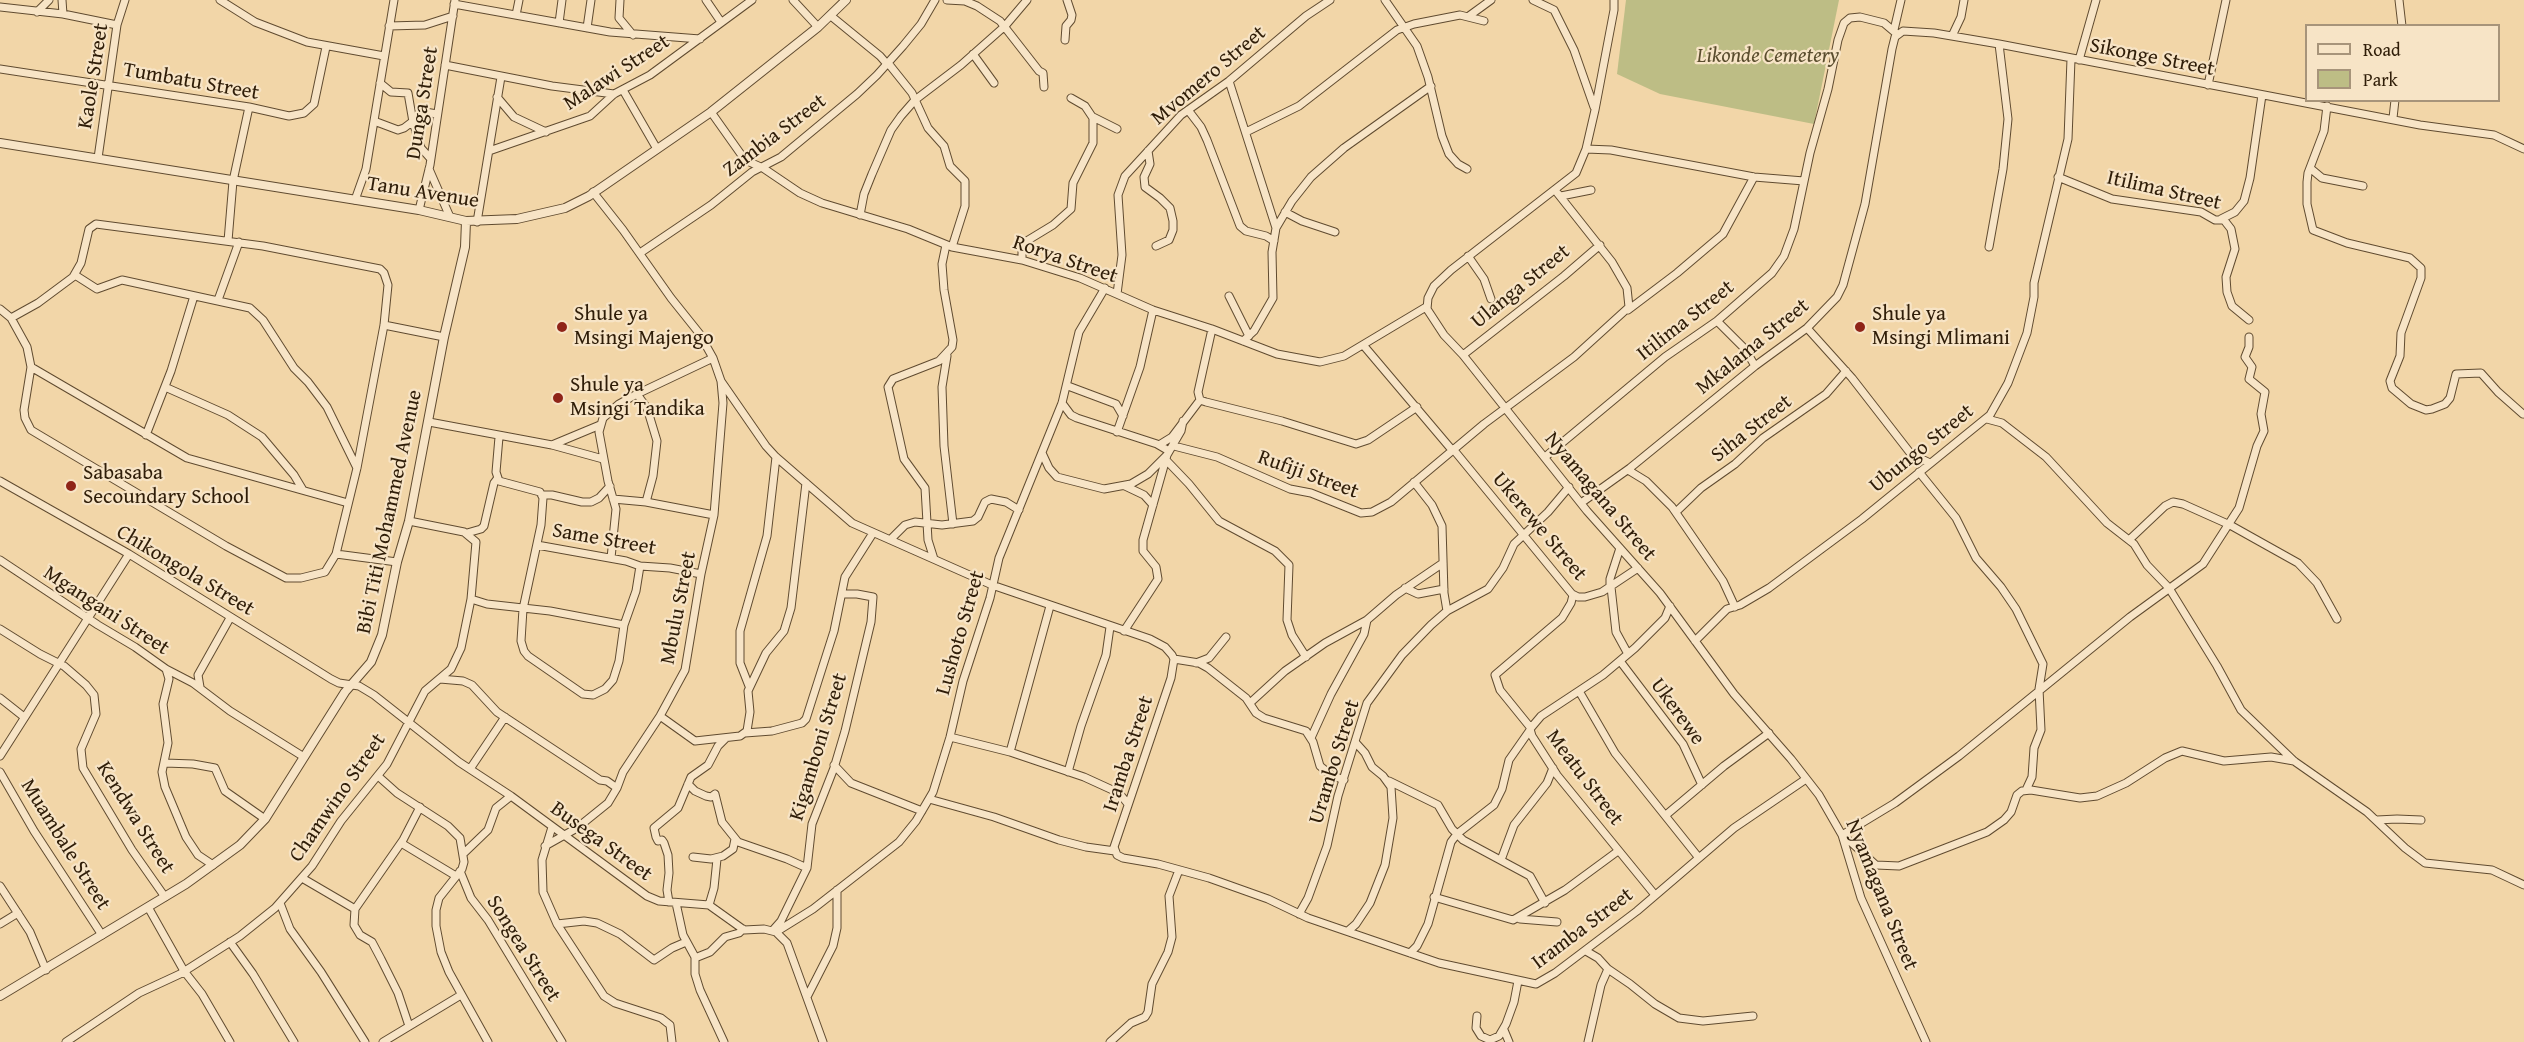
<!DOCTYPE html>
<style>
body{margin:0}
#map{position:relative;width:2524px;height:1042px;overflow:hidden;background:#f2d6a8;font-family:"Gentium Book Plus",serif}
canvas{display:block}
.legend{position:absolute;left:2305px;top:24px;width:195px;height:78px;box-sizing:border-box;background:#f7e4c6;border:2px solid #a7947a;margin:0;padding:8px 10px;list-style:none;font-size:18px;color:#2f1d08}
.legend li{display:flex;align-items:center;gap:12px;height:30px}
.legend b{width:30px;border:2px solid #a7947a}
</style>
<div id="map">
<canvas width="2524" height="1042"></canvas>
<ul class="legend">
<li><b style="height:8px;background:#f7e4c6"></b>Road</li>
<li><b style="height:16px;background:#bdbd85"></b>Park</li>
</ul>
</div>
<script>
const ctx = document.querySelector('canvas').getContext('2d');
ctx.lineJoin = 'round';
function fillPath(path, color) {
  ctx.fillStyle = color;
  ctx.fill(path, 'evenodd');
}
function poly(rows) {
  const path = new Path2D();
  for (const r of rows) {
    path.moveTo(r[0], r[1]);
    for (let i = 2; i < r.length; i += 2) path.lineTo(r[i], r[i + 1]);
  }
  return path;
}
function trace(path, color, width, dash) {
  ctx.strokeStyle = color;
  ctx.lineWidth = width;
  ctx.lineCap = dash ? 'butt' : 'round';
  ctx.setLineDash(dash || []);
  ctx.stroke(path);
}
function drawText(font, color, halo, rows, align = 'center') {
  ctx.font = font + ' "Gentium Book Plus",serif';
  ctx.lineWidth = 4.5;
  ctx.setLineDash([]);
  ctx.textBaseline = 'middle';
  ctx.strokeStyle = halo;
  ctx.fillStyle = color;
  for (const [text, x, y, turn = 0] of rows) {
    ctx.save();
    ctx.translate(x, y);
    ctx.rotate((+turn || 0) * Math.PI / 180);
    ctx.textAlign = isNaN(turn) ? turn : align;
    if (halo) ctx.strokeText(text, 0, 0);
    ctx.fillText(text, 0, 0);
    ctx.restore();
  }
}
fillPath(poly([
 [1626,0,1839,0,1814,124,1660,94,1617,74]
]), '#bdbd85');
const minor = poly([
 [62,0,63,14],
 [220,0,255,22,307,42,384,56],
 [620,0,619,18,633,35],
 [706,0,721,22],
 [793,0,818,27],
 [947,0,965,1,977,6,1000,21,1039,71,1043,73,1044,87],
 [1385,0,1417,46,1428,77,1442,136,1449,154,1458,164,1467,169],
 [1533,0,1554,10,1574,50,1594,107],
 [1614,0,1614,10,1595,110,1586,149,1576,173,1451,270,1434,286,1428,298,1427,309,1444,335,1463,355,1587,511,1660,593,1734,694,1791,759,1819,795,1842,835,1861,898,1926,1042],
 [2399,0,2402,26],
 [454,4,610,32,700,39],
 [0,7,63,14,117,25],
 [37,12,49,0],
 [516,15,519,0],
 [831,16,880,56,887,64],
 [1469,16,1491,0],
 [559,23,562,0],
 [389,26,425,25,453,16],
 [587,28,591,0],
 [1894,30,1901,0],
 [1952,36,1961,17,1964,0],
 [1065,40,1066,26,1071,20,1072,15,1067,0],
 [973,54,994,83],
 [2079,60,2096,0],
 [888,63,912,93,928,128,944,146,950,166,965,181,965,206,952,247],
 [445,65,552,86,614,94],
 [0,69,249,107,289,116,304,113,314,104,326,47],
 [1229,81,1276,228],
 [380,83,391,92,408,93,413,122,421,148,430,158],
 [2208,85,2226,0],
 [623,90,657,149],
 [497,97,514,117,546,132],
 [2327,106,2324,131,2308,173,2307,182,2307,204,2313,230,2347,243,2410,258,2421,268,2421,278,2401,333,2400,356,2390,381,2392,388,2411,404,2426,410,2432,409,2445,404,2450,398,2456,374,2481,373,2498,392,2523,414],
 [1188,110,1201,127,1207,140,1240,226,1246,231,1266,236,1274,241],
 [711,112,745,160,763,168,800,193,822,203,908,229,952,247,1022,260,1080,278,1153,310,1212,329,1277,354,1320,362,1344,356,1426,307],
 [1093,117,1117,129],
 [2393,118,2395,100],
 [374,121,398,130,404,128,425,112,437,114],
 [1246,132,1299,106,1397,30,1414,24,1460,15,1484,21],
 [1586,149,1611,150,1754,177,1804,181],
 [489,151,590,116,614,94,650,75,752,0],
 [1148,151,1150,164,1144,177,1145,187,1160,198,1170,208,1173,221,1173,230,1169,240,1156,246],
 [98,158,117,25,125,0],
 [2310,168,2322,178,2363,186],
 [429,169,450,217],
 [2058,177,2112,199,2201,212,2215,220,2224,220,2231,229,2235,249,2226,277,2227,292,2232,306,2249,320],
 [593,192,623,230,671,298,699,333,713,358,721,381,766,446,776,457,852,523,992,585,1150,639,1165,647,1172,655,1174,659,1171,678,1114,847,1117,855,1123,858,1158,864,1209,878,1268,899,1308,918,1439,963,1536,984,1555,973,1637,911,1734,828,1806,779],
 [1561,196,1591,190],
 [355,200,366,169,394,0],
 [419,210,430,165,455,0],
 [1285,212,1302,221,1335,232],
 [860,215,864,194,872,174,891,130,901,116,915,100,961,65,1005,26,1027,0],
 [2221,219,2235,212,2244,201,2250,178,2262,95],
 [477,222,501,77],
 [228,241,233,181,249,107],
 [1989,247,2003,169,2008,119,1999,44],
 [640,253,711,205,752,172,781,157,857,94,877,75,903,46,921,24,935,0],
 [1468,256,1484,279,1491,299],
 [1022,260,1022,247,1025,242,1053,225,1071,209,1073,183,1093,143,1093,118,1085,106,1071,98],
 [75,275,97,289,122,280,250,308,263,320,294,368,308,382,327,407,357,468],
 [1117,294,1122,255,1118,195,1125,176,1181,115,1229,81,1306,16,1330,0],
 [1229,296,1249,336],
 [218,300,239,242],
 [0,309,11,318,27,347,31,367,24,410,25,418,31,430,226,546,286,578,301,578,325,572,336,554,357,468,384,325,388,285,384,273,380,269,263,246,96,224,89,229,81,263,73,277,38,303,11,318],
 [1628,310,1677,273,1723,234,1754,177],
 [1717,321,1745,349,1755,366],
 [384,325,444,337],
 [1807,328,1852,378,1911,454,1930,463],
 [1212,329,1198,392,1200,400,1206,402,1282,421,1356,444,1368,440,1417,407],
 [1243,341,1254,331,1273,298,1272,252,1276,228,1292,201,1311,177,1344,148,1431,86],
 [1364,346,1452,450],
 [1463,355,1564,276,1600,245],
 [947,356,942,387,944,446,953,524],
 [31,367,187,458,348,503],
 [1068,386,1116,404,1123,416],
 [165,387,228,415,262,437,294,475,303,490],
 [637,394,647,408,657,441,653,476,646,502],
 [1062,403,1071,415,1077,418,1157,444,1169,451],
 [1987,419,2002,423,2046,457,2107,523,2134,544,2147,565,2169,588,2217,666,2241,710,2294,761,2367,812,2405,848,2425,863,2492,870,2524,885],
 [429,422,552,445,603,459],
 [1117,432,1140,367,1153,310],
 [146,435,171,371,194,296],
 [499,437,496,472,499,481,540,492,543,498,541,525,523,609,521,641,524,651,528,656,583,694,593,695,605,689,613,680,619,661,624,625,636,591,640,566],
 [552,445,600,425],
 [1159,445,1172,437,1200,400],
 [1174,446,1217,457,1290,489,1311,493,1361,513,1372,512,1391,502,1484,424,1574,357,1629,307,1627,288,1612,262,1555,190],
 [1453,449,1572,594,1578,597,1585,597,1602,592,1638,568],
 [1042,453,1049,468,1057,477,1104,489,1131,484,1148,474,1167,455],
 [1545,457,1665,357,1717,321,1772,273,1784,256,1794,229,1810,153,1828,89,1838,40,1844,23,1850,18,1860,17,1884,23,1897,34],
 [1167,461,1189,484,1219,521,1275,551,1289,565,1287,620,1292,635,1306,657],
 [1628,470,1646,481,1672,507,1723,581,1735,607],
 [1919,472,1956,518,1976,558,2001,587,2016,609,2043,664,2039,689,2041,730,2034,748,2032,777,2026,790],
 [0,481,129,554,331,679,339,683,359,686,374,695,459,762,511,796,647,896,659,901,709,905,744,930,764,929,776,932,787,943,823,1042],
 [1414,482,1432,505,1442,526,1444,593,1447,611],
 [1125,486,1144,495,1153,505],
 [543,495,552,495,582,502,591,502,599,498,610,486],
 [613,499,646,502,714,515],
 [1581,503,1630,468,1755,366,1807,328,1837,297,1843,285,1865,204,1892,49,1895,37,1903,31,1934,33,1999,44,2420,125,2494,135,2524,149],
 [1676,512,1701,488,1735,464,1763,438,1826,394,1846,371],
 [467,533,481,529,484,526,494,483,497,479],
 [891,539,905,525,915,522,942,525,973,521,978,517,985,502,991,499,1006,502,1019,510],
 [2129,540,2165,506,2173,502,2183,504,2230,525,2298,563,2317,583,2337,619],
 [537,545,626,561,640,566,670,568,701,574],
 [336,554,397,562],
 [611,558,616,509,608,481,599,432,603,418,619,404,637,394,713,358],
 [934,559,928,540,925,488,904,459,888,387,893,379,939,361,952,347,953,340,944,290,942,264,946,245],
 [0,560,98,625,135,647,166,669,169,679,163,704,168,743,162,772,165,787,186,837,198,855,213,865],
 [1610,587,1610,579,1620,548],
 [1611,587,1616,632,1628,654],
 [1405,588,1418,594,1444,589],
 [471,599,487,604,550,611,624,625],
 [0,629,40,654,64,666,86,685,94,695,96,714,81,749,83,768,132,850,165,897],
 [1124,631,1158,579,1156,567,1143,551,1143,540,1167,455,1181,431,1183,421],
 [1695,641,1727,609,1740,605,1769,588,1862,519,1990,415,2008,383,2027,333,2034,297,2034,283,2068,139,2071,59],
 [1174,659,1199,663,1208,668,1246,698,1256,713,1264,718,1306,731,1313,742,1320,766,1331,775,1344,780],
 [1620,661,1683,744,1702,785],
 [1196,663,1209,658,1226,637],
 [166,669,193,683,230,711,304,757],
 [440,679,463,681,472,685,497,712,600,780,607,781,617,788],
 [749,686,740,663,740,631,767,536,776,457],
 [200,687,198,675,230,618],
 [1579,691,1615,753,1699,858],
 [0,698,24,717],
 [1250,703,1285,671,1325,643,1367,620,1396,595,1443,563],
 [660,716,695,741,740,736,747,731,750,712,748,691,766,653,784,631,791,608,806,483],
 [1530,727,1500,690,1495,675,1562,618,1571,603,1573,595],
 [745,733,772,731,802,723,806,719,834,631,845,577,873,533],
 [950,737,1010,752,1084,777,1119,793,1128,804],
 [1311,738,1331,694,1364,634,1367,620],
 [1010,752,1050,606],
 [0,756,129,554],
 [165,763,193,764,215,768,225,791,265,819],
 [834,765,851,783,922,811],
 [470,769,505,717],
 [0,772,34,831,102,935],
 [1068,772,1081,726,1106,655,1110,627],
 [378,776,397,793,448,826,460,838,464,862,462,869,439,898,436,910,436,926,441,952,449,972,488,1042],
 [1389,781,1438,805,1452,829,1463,840,1530,876,1545,903],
 [688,784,695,791,706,796,711,797,715,794,722,822,738,842,787,859,807,868],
 [929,799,994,817,1059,840,1086,847,1115,851],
 [1666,815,1724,766,1769,733],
 [2377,820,2397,819,2421,820],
 [552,827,542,860,543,892,557,924,604,996,615,1003,661,1018,670,1025,672,1042],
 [1842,835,1895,803,1959,756,2130,617,2203,564,2239,508,2257,446,2264,431,2261,414,2265,392,2249,379,2252,367,2245,357,2249,347,2249,337],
 [1844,836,1876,865,1899,866,1987,832,2004,820,2011,812,2017,795,2022,791,2031,790,2080,798,2097,796,2126,783,2165,758,2182,751,2224,761,2271,757,2294,761],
 [401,843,456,876],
 [545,846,577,828,608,803,617,788,623,772,660,716,685,670,701,574,714,515,723,403,721,381],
 [463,854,488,830,496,808,511,796],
 [693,857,711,859,723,856,733,849,735,839],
 [1501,860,1514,825,1547,783,1553,768],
 [460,871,471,898,488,920,562,1042],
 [302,878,355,909,354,925,360,935,372,942,381,959,398,993,409,1026],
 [0,886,30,932,46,970],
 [1655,895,1557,775,1532,736,1530,729,1541,716,1603,675,1635,648,1665,618,1670,606],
 [1434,897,1513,920,1565,890,1618,851],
 [669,902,667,890,669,873,668,855,664,843,662,840,658,841,656,837,654,828,678,808,691,777,708,765,718,746,726,738],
 [280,903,290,929,321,972,365,1042],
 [676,903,683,935,695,957,695,974,700,990,724,1042],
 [709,905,714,888,717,859],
 [148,907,184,971,202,994,230,1042],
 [355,909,403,840,420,807],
 [1299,914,1308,898,1327,846,1338,796,1367,703,1402,655,1431,625,1447,611,1488,589,1503,568,1514,544,1548,512,1569,487],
 [1520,919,1557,922],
 [0,924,18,913],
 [557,924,584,921,597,923,620,934,654,960,672,948,686,942],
 [773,930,781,921,807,868,812,824,834,768,845,731,871,622,873,597,857,594,842,594],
 [1348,931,1356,924,1370,903,1385,865,1393,818,1391,787,1383,776,1372,767,1365,753,1356,743],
 [776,932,813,909,899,842,916,821,933,792,950,737,963,681,990,598,999,558,1062,403,1079,332,1105,288],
 [230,942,253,974,294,1042],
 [1586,951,1598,958,1608,969,1630,984,1655,1004,1679,1018,1703,1021,1753,1016],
 [1410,953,1417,946,1428,924,1451,842,1457,834,1494,805,1502,789,1509,760,1530,730],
 [695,958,710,952,725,937,739,933,743,929],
 [807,997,833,946,837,928,837,890],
 [1477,1016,1476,1028,1481,1036,1490,1040,1499,1036,1506,1024,1514,1002,1518,981],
 [1504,1030,1509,1042],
 [66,1042,139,993,180,974,240,936,275,908,312,866,341,821,387,764,425,691,451,669,461,648,471,599,476,542,464,532,409,521],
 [383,1042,461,995],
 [1110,1042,1131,1023,1145,1017,1148,1012,1152,984,1168,952,1172,937,1169,896,1179,870],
 [1588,1042,1601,985,1608,969]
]);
const tertiary = poly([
 [0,143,419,210,466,221,517,219,565,208,589,196,711,112,818,27,846,0],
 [0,996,186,884,240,845,265,819,345,692,371,662,382,635,397,562,409,521,444,337,465,247,466,221]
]);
trace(minor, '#604b30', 9);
trace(tertiary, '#604b30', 10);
trace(minor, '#f7e4c6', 7);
trace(tertiary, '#f7e4c6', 8);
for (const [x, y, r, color] of [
 [562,327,6,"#8f2418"],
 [1860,327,6,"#8f2418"],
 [558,398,6,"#8f2418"],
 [71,486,6,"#8f2418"]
]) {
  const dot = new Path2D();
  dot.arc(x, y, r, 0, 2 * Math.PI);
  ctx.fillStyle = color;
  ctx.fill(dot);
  trace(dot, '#f7e4c6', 2);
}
drawText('italic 21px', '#5a4d2e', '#f7e4c6', [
 ["Likonde Cemetery",1768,57]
]);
drawText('21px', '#2f1d08', '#f7e4c6', [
 ["Sikonge Street",2152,58,11],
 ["Malawi Street",617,73,-33],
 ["Kaole Street",94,76,-81],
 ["Mvomero Street",1209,76,-40],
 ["Tumbatu Street",191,82,10],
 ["Dunga Street",423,103,-81],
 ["Zambia Street",775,136,-37],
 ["Itilima Street",2164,191,13],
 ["Tanu Avenue",423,193,9],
 ["Rorya Street",1065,260,19],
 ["Ulanga Street",1521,287,-39],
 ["Itilima Street",1686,321,-38],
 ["Mkalama Street",1753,347,-39],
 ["Siha Street",1752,429,-38],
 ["Ubungo Street",1922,449,-39],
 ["Rufiji Street",1308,475,20],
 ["Nyamagana Street",1600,497,50],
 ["Bibi Titi Mohammed Avenue",390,512,-78],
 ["Ukerewe Street",1539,527,50],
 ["Same Street",604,540,10],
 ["Chikongola Street",185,571,31],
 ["Mbulu Street",679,608,-79],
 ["Mgangani Street",106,611,33],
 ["Lushoto Street",961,633,-74],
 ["Ukerewe",1677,712,54],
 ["Kigamboni Street",819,747,-73],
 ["Iramba Street",1129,754,-72],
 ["Urambo Street",1335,762,-73],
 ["Meatu Street",1584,778,53],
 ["Chamwino Street",338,798,-55],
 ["Kendwa Street",135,818,58],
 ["Busega Street",601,842,36],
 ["Muambale Street",65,845,58],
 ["Nyamagana Street",1881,895,68],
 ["Iramba Street",1583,929,-37],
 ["Songea Street",523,949,58]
]);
drawText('21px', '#2f1d08', '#f7e4c6', [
 ["Shule ya",574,315],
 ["Msingi Majengo",574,339],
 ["Shule ya",1872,315],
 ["Msingi Mlimani",1872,339],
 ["Shule ya",570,386],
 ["Msingi Tandika",570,410],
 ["Sabasaba",83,474],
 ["Secoundary School",83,498]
], 'left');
</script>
